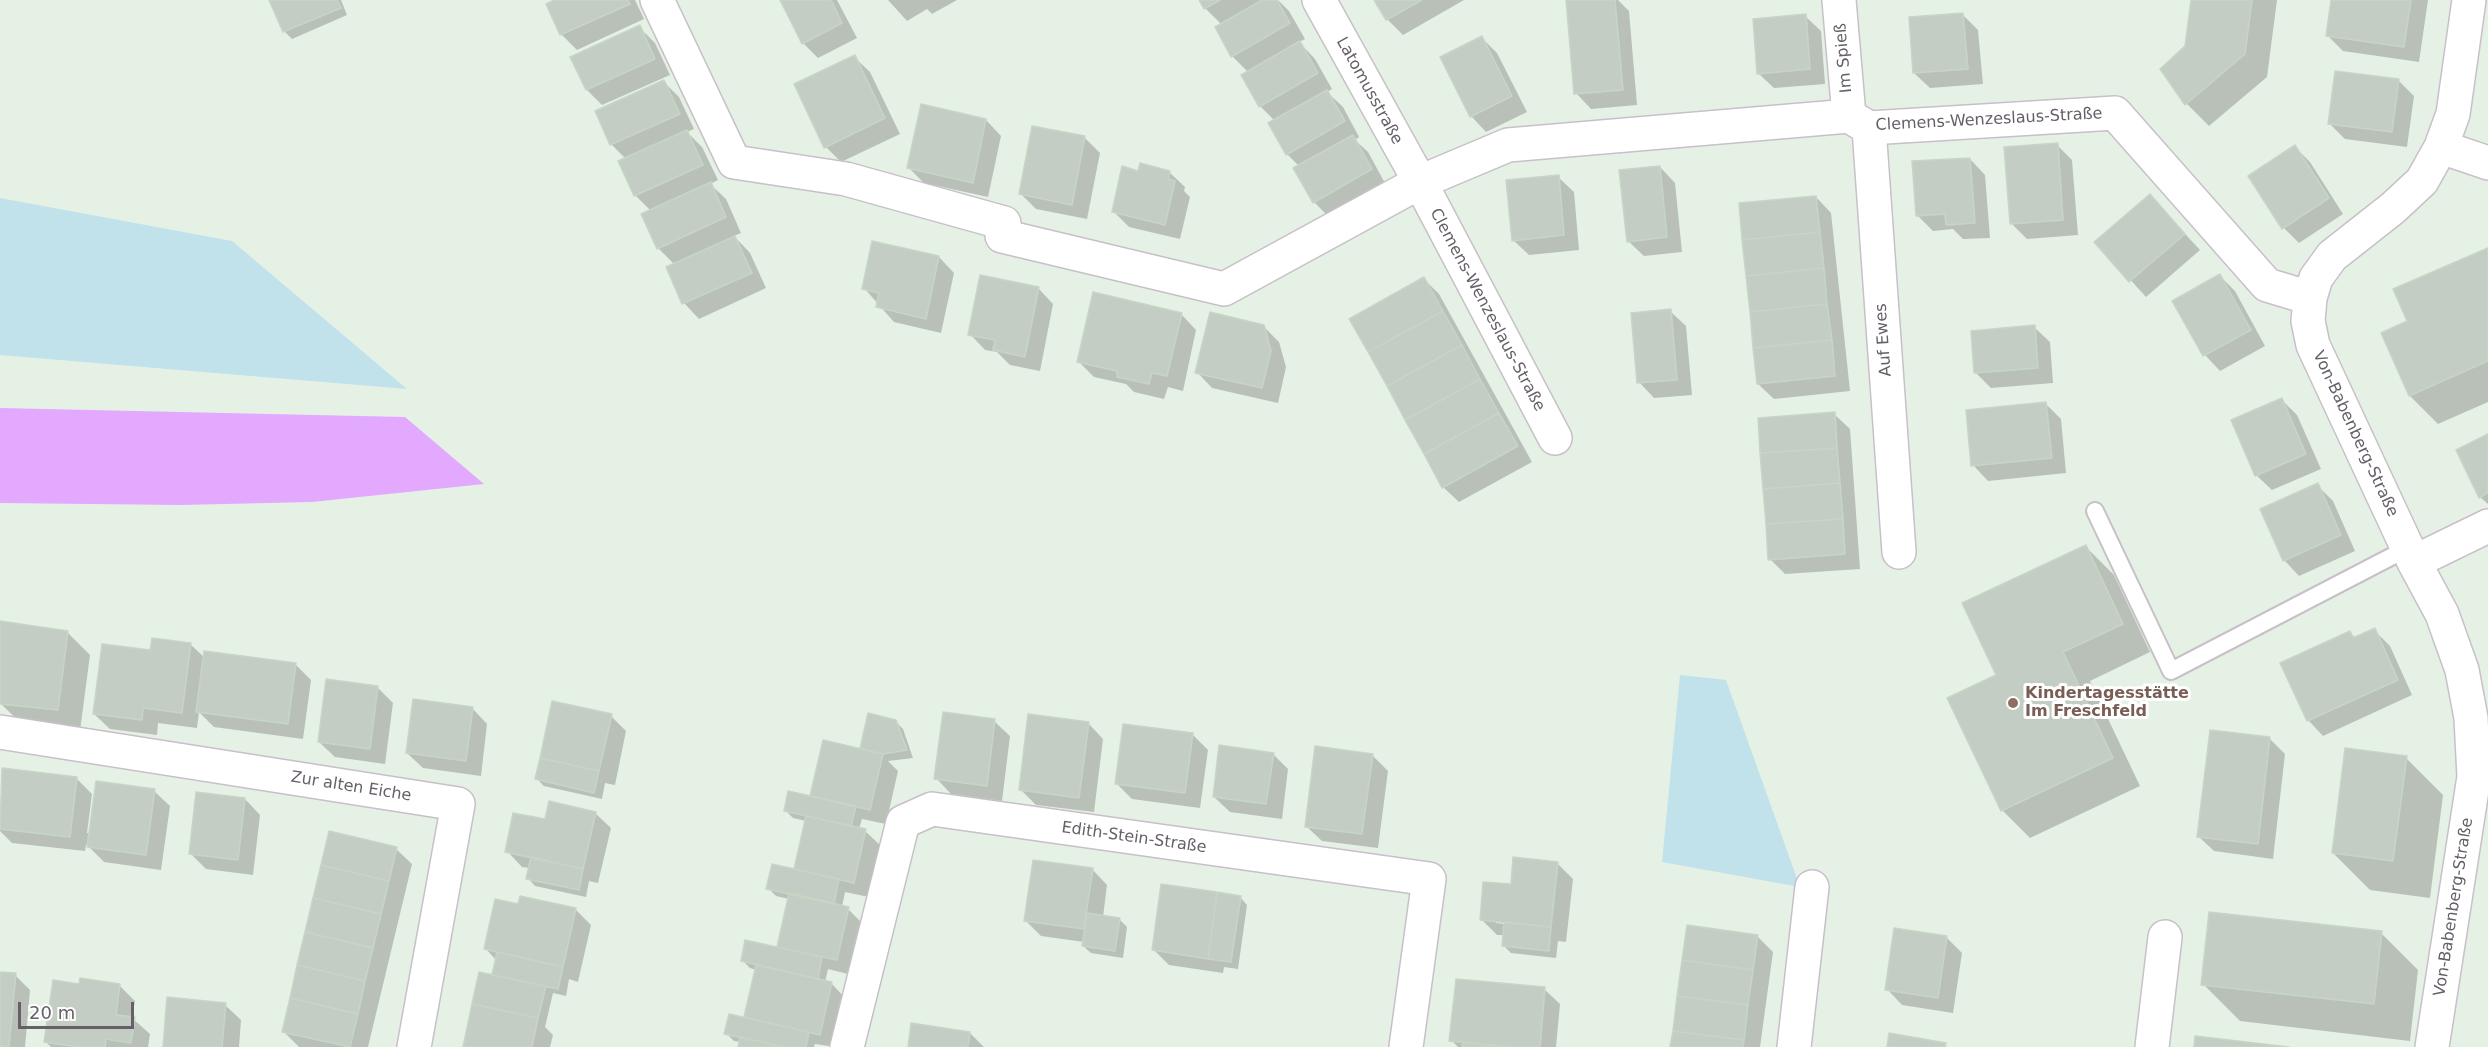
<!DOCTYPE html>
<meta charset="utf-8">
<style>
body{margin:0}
#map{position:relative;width:2488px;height:1047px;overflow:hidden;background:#e6f1e6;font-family:"DejaVu Sans",sans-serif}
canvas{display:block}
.scale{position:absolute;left:18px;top:1002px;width:116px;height:27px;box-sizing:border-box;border:3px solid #665e68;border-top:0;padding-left:8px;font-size:18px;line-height:21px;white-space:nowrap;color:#665e68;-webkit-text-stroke:4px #fff;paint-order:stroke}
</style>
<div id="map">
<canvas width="2488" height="1047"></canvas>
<div class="scale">20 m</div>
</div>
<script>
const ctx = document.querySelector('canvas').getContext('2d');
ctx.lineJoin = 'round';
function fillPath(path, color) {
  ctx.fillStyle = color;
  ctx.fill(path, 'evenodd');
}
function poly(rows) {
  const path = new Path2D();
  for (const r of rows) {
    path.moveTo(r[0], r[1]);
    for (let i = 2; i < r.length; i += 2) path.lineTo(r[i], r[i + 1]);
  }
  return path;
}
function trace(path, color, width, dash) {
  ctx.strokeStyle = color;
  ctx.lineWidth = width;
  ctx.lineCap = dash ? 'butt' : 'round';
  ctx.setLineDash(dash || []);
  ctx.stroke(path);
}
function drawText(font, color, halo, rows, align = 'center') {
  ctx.font = font + ' "DejaVu Sans",sans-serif';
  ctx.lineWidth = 6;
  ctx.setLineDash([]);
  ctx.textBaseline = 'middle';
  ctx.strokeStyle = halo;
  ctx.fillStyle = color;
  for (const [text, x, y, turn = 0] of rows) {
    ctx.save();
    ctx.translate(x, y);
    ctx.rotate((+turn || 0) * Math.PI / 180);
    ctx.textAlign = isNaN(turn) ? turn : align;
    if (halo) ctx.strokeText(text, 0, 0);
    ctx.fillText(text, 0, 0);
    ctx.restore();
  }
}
fillPath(poly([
 [0,198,232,241,407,389,0,355],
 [1680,675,1726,680,1800,887,1662,862]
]), '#c1e1eb');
fillPath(poly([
 [0,408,405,417,484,484,312,502,181,505,0,503]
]), '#e2a9ff');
fillPath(poly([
 [271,0,341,0,347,15,292,39,284,31],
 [558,0,635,0,644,19,577,50,561,34],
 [781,0,837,0,857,38,818,58,803,43],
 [888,0,957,0,932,14,927,9,907,21],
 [1201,0,1278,0,1289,11,1305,39,1299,42,1315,59,1332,89,1327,92,1343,107,1359,137,1355,140,1368,152,1386,185,1329,217,1314,202,1299,166,1287,154,1275,121,1260,106,1248,72,1232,56,1222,25,1205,8],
 [1376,0,1464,0,1403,35,1387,19],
 [1568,0,1618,0,1629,11,1637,105,1591,109,1576,93],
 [2193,0,2277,0,2267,77,2209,126,2187,104,2162,69,2187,47],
 [2333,0,2428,0,2419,62,2343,51,2328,36],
 [1963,15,1978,30,1983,84,1930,88,1914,73],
 [1805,16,1821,31,1825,84,1774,88,1758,73],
 [639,27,655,43,670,75,602,105,587,90],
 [1482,38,1497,53,1527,112,1486,132,1471,116],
 [854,57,870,72,900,134,841,162,826,147],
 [2398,80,2414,96,2407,147,2345,139,2330,124],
 [664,82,679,97,694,129,687,132,702,147,718,180,710,184,726,199,741,233,734,236,750,253,766,288,699,319,684,303,668,268,675,265,658,248,651,211,635,195,626,159,611,144],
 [986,120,1001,136,988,197,924,183,909,168],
 [1034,127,1085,138,1100,153,1087,219,1036,209,1021,194],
 [2057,145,2072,160,2078,235,2027,239,2012,224],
 [2295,147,2310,162,2343,214,2299,243,2284,228,2250,177],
 [1970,159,1985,175,1990,238,1963,239,1953,229,1933,231,1917,215],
 [1660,167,1675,183,1682,252,1644,256,1628,241],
 [1169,172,1185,187,1184,191,1190,197,1180,239,1129,227,1113,211,1139,173],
 [1558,177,1574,192,1579,250,1529,255,1513,240],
 [2150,196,2200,250,2146,297,2096,242],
 [1816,197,1831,213,1850,391,1774,399,1758,384],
 [2488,249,2488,402,2438,424,2410,396,2409,322],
 [939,257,954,273,941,333,894,322,864,288],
 [2220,276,2235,291,2265,346,2220,371,2205,355,2174,301],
 [1424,279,1439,294,1532,462,1459,502,1443,487],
 [1038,288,1053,304,1040,371,1010,365,997,352,985,350,970,334],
 [1670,311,1686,326,1692,395,1654,398,1639,382],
 [1181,314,1196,330,1183,391,1168,387,1164,399,1134,392,1126,384,1094,377,1078,361],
 [1263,326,1279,342,1286,367,1278,403,1212,388,1197,372],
 [2034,327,2050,342,2053,383,1991,388,1976,373],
 [2282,400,2297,415,2321,469,2272,490,2256,475],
 [2046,404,2061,419,2066,473,1988,481,1973,465],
 [1834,414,1850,429,1860,569,1785,574,1770,559],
 [2488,436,2488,504,2480,497],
 [2317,485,2333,501,2355,551,2299,576,2284,560],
 [2086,547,2114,575,2150,652,2090,681,2140,786,2030,838,2002,810,1998,676],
 [0,623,67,632,90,655,80,731,24,726,1,704],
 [2374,630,2390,646,2412,695,2323,736,2308,720,2350,633,2356,638],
 [190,644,205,658,295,664,311,680,303,739,214,727,199,712,197,728,158,723,157,735,110,729,94,714,151,652],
 [377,687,393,703,385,764,335,757,319,742],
 [472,708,487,724,481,776,423,768,407,753],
 [611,716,626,731,615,785,605,783,602,799,544,786,537,779],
 [895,721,903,729,913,758,888,761,898,771,886,824,862,819,859,829,865,831,881,846,869,897,845,892,842,907,848,909,863,924,852,975,828,969,825,982,831,983,846,999,836,1047,815,1044,814,1047,739,1047,740,1042,734,1041,726,1033,749,1020,746,1017,756,970,750,968,743,961,782,950,778,946,789,899,776,896,768,888,799,872,806,821,793,818,785,810,815,799,861,750],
 [994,721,1010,736,1002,801,951,794,936,778],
 [1088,723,1103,739,1094,812,1036,805,1020,789],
 [1192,734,1208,750,1200,808,1132,799,1117,784],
 [2270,739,2285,754,2273,859,2214,851,2198,836],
 [1273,754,1288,769,1282,819,1230,812,1214,797],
 [1372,755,1388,771,1378,848,1322,841,1306,826],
 [2406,758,2443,795,2430,898,2370,890,2333,853],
 [4,770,76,778,92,794,87,833,90,833,154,791,170,806,161,870,104,862,86,844,85,851,12,843,0,831],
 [245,799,260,815,253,875,206,869,191,854],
 [595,813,611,828,598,883,589,881,586,897,535,886,528,878,530,868,522,867,507,851,546,821],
 [396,849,412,864,368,1047,299,1047,283,1031],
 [1557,863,1573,879,1566,942,1558,941,1556,958,1511,953,1504,946,1505,935,1497,935,1481,919,1512,886],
 [1496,920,1506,921,1506,924,1496,923],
 [1092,869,1107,885,1103,917,1119,919,1127,927,1123,958,1091,953,1083,946,1084,942,1041,936,1026,921],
 [1240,897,1247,905,1238,969,1224,967,1223,973,1169,965,1154,950],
 [575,909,591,925,578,982,569,979,566,996,553,993,545,1027,553,1035,550,1047,464,1047,493,977,496,960,486,949],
 [2381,933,2418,970,2410,1041,2240,1021,2203,984],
 [1757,936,1773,952,1760,1047,1672,1047],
 [1946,937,1962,953,1953,1013,1902,1005,1887,989],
 [0,973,15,975,30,990,25,1047,0,1047],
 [81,986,120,986,135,1001,132,1018,150,1034,148,1047,51,1047,46,1042],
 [1544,989,1560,1004,1556,1047,1458,1047,1451,1040],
 [225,1005,241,1020,239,1047,165,1047],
 [970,1033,984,1047,909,1047]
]), '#0003');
const building = poly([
 [269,0,337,0,341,8,283,32,269,0],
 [554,0,628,0,630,4,560,35,546,4,554,0],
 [780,0,831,0,842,23,802,44,780,0],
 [1199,0,1220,0,1204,9,1199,0],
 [1262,0,1277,0,1290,23,1231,57,1215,27,1262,0],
 [1374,0,1422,0,1386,20,1374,0],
 [1566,0,1615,0,1623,90,1574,94,1566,0],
 [2191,0,2252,0,2245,54,2185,105,2160,69,2185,46,2191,0],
 [2331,0,2411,0,2404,47,2326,36,2331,0],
 [1963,13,1968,69,1913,73,1909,17,1963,13],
 [1806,14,1810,69,1757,74,1753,19,1806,14],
 [640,25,655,59,586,90,570,57,640,25],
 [1482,36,1512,96,1470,117,1440,57,1482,36],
 [1300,41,1318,73,1259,107,1241,75,1300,41],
 [855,55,885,118,824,148,794,84,855,55],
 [2335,71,2399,79,2392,132,2328,124,2335,71],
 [664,80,680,114,610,145,595,111,664,80],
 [1327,90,1345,121,1286,155,1268,123,1327,90],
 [921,104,986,119,973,183,907,168,921,104],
 [1032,126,1085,136,1072,205,1019,194,1032,126],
 [687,130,703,165,634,196,618,161,687,130],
 [1353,135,1372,169,1313,203,1293,168,1353,135],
 [2058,143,2063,220,2010,224,2004,147,2058,143],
 [2295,145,2329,198,2282,229,2248,176,2295,145],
 [1970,158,1975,223,1946,225,1945,214,1916,216,1912,161,1970,158],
 [1140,163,1170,171,1168,179,1175,181,1165,225,1112,212,1122,166,1138,171,1140,163],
 [1660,166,1667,237,1627,242,1619,170,1660,166],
 [1559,175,1564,235,1512,241,1506,180,1559,175],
 [711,182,726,217,657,249,641,214,711,182],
 [2150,194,2185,234,2129,282,2094,242,2150,194],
 [1816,196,1820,232,1742,240,1739,203,1816,196],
 [1820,232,1824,268,1746,276,1742,240,1820,232],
 [735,236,752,273,682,304,666,267,735,236],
 [872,241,939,256,926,319,876,307,879,293,862,289,872,241],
 [2488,248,2488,361,2409,396,2381,333,2407,321,2393,289,2488,248],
 [1824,268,1827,304,1750,312,1746,276,1824,268],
 [2220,274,2251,330,2203,356,2172,301,2220,274],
 [980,275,1039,287,1025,357,993,350,995,340,968,335,980,275],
 [1424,277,1443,311,1368,352,1349,319,1424,277],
 [1093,292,1182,313,1167,376,1152,373,1149,384,1117,377,1117,371,1077,362,1093,292],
 [1827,304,1832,340,1753,348,1750,312,1827,304],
 [1671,309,1677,380,1637,383,1631,313,1671,309],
 [1443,311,1462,345,1387,386,1368,352,1443,311],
 [1210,312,1264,325,1271,351,1262,388,1195,373,1210,312],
 [2035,325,2038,368,1974,373,1971,331,2035,325],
 [1832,340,1835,376,1757,384,1753,348,1832,340],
 [1462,345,1480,379,1405,420,1387,386,1462,345],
 [1480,379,1499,413,1424,454,1405,420,1480,379],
 [2282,398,2306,454,2255,476,2231,420,2282,398],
 [2046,402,2052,458,1971,466,1966,410,2046,402],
 [1835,412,1837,448,1760,453,1758,418,1835,412],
 [1499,413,1518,446,1442,488,1424,454,1499,413],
 [2488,434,2488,493,2479,498,2456,450,2488,434],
 [1837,448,1840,483,1763,489,1760,453,1837,448],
 [1840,483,1843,519,1766,524,1763,489,1840,483],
 [2318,483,2341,535,2283,561,2260,509,2318,483],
 [1843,519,1845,554,1768,560,1766,524,1843,519],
 [2086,545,2123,624,2063,652,2113,758,2001,811,1947,698,1996,675,1962,603,2086,545],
 [0,621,68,631,58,710,0,704,0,621],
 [2375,628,2398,680,2307,721,2280,663,2350,631,2353,638,2375,628],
 [152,638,191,643,182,713,143,708,142,720,93,714,102,644,150,650,152,638],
 [204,651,296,663,288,724,196,712,204,651],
 [326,679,378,686,370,749,318,742,326,679],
 [413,699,473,707,466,761,406,753,413,699],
 [552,701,612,714,599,771,540,758,552,701],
 [943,712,995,719,987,786,934,779,943,712],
 [868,713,896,720,907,750,883,754,860,749,868,713],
 [1028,714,1089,722,1079,798,1019,790,1028,714],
 [1123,724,1193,733,1185,793,1115,784,1123,724],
 [2210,730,2270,737,2258,844,2197,837,2210,730],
 [823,740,883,754,870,810,810,796,823,740],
 [1219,745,1274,753,1266,804,1213,797,1219,745],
 [1315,746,1373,754,1362,834,1305,827,1315,746],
 [2345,748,2407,756,2393,861,2332,853,2345,748],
 [540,758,599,771,594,793,535,779,540,758],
 [2,768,77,777,70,837,0,829,2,768],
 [96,781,155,789,146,855,87,847,96,781],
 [788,791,856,806,851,826,784,811,788,791],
 [196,792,245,798,238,860,189,854,196,792],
 [549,801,596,812,583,869,505,852,513,813,545,819,549,801],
 [806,816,866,829,854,883,794,869,806,816],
 [329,831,397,847,389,881,321,865,329,831],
 [531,857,583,869,579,890,526,879,531,857],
 [1513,857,1558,862,1551,927,1480,920,1483,882,1511,884,1513,857],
 [1033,860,1093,868,1084,929,1024,921,1033,860],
 [772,864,839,879,834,904,766,889,772,864],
 [321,865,389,881,381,914,313,898,321,865],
 [1161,884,1217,892,1208,959,1152,950,1161,884],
 [1217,892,1241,896,1231,962,1208,959,1217,892],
 [789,893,849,907,837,960,777,947,789,893],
 [520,896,576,908,563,967,484,949,495,899,518,904,520,896],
 [313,898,381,914,373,948,305,932,313,898],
 [2209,912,2382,931,2374,1004,2201,985,2209,912],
 [1087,913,1120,918,1115,951,1082,946,1087,913],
 [1504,922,1551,927,1549,951,1502,946,1504,922],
 [1687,925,1758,935,1753,970,1682,960,1687,925],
 [1894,928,1947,936,1938,998,1885,990,1894,928],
 [305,932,373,948,365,981,297,965,305,932],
 [745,940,822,957,818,979,741,961,745,940],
 [497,952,563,967,558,989,492,975,497,952],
 [1682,960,1753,970,1748,1005,1677,996,1682,960],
 [297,965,365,981,358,1014,290,998,297,965],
 [756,965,832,982,820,1035,744,1017,756,965],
 [0,972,16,973,9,1046,0,1046,0,972],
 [479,972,546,986,538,1018,472,1004,479,972],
 [80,978,120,984,116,1015,135,1017,131,1043,106,1039,105,1047,78,1047,44,1042,53,980,79,984,80,978],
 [1456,979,1545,987,1540,1047,1512,1047,1449,1041,1456,979],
 [1677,996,1748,1005,1744,1040,1673,1031,1677,996],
 [167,997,226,1003,222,1047,163,1047,167,997],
 [290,998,358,1014,350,1047,282,1032,290,998],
 [472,1004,538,1018,532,1047,463,1047,472,1004],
 [729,1014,809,1032,806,1047,784,1047,724,1034,729,1014],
 [911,1023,970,1032,968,1047,908,1047,911,1023],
 [1673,1031,1744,1040,1743,1047,1670,1047,1673,1031],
 [1889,1033,1946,1043,1945,1047,1887,1047,1889,1033],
 [2195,1036,2289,1047,2194,1047,2195,1036],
 [740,1037,784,1047,738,1047,740,1037],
 [1463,1042,1512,1047,1462,1047,1463,1042]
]);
fillPath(building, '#c4cdc3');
trace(building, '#c5d7c4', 1.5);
const service = poly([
 [2095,511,2171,671,2408,548]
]);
const minor = poly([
 [657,0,734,162,846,179,1004,223,1002,236,1224,289,1420,182,1508,145,1849,116,1869,128,2115,113,2267,285,2310,298],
 [1319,0,1420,182,1555,438],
 [1839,0,1849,116],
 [1869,128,1899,552],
 [2441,147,2488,163],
 [2414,562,2488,526],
 [0,732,458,804,414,1047],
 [847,1047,903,822,932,809,1429,879,1406,1047],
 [1794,1047,1812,887],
 [2152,1047,2165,937],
 [2432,1047,2474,777,2471,718,2462,670,2442,614,2414,562,2313,345,2308,321,2310,298,2316,278,2332,256,2393,208,2422,181,2441,147,2453,114,2469,0]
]);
trace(service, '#c7c0c8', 20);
trace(minor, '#c7c0c8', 36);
trace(service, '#fff', 16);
trace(minor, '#fff', 33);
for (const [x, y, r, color] of [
 [2013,703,6,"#8d6e63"]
]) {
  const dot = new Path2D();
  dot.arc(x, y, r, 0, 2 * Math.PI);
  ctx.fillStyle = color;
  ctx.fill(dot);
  trace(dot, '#fff', 2);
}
drawText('16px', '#665e68', '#fff', [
 ["Im Spieß",1844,58,-95],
 ["Latomusstraße",1369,91,61],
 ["Clemens-Wenzeslaus-Straße",1989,120,-3],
 ["Clemens-Wenzeslaus-Straße",1487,310,62],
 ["Auf Ewes",1884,340,-94],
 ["Von-Babenberg-Straße",2355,434,65],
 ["Zur alten Eiche",351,787,9],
 ["Edith-Stein-Straße",1134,838,8],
 ["Von-Babenberg-Straße",2454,907,-81]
]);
drawText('bold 16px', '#785e54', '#fff', [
 ["Kindertagesstätte",2025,694],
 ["Im Freschfeld",2025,712]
], 'left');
</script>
